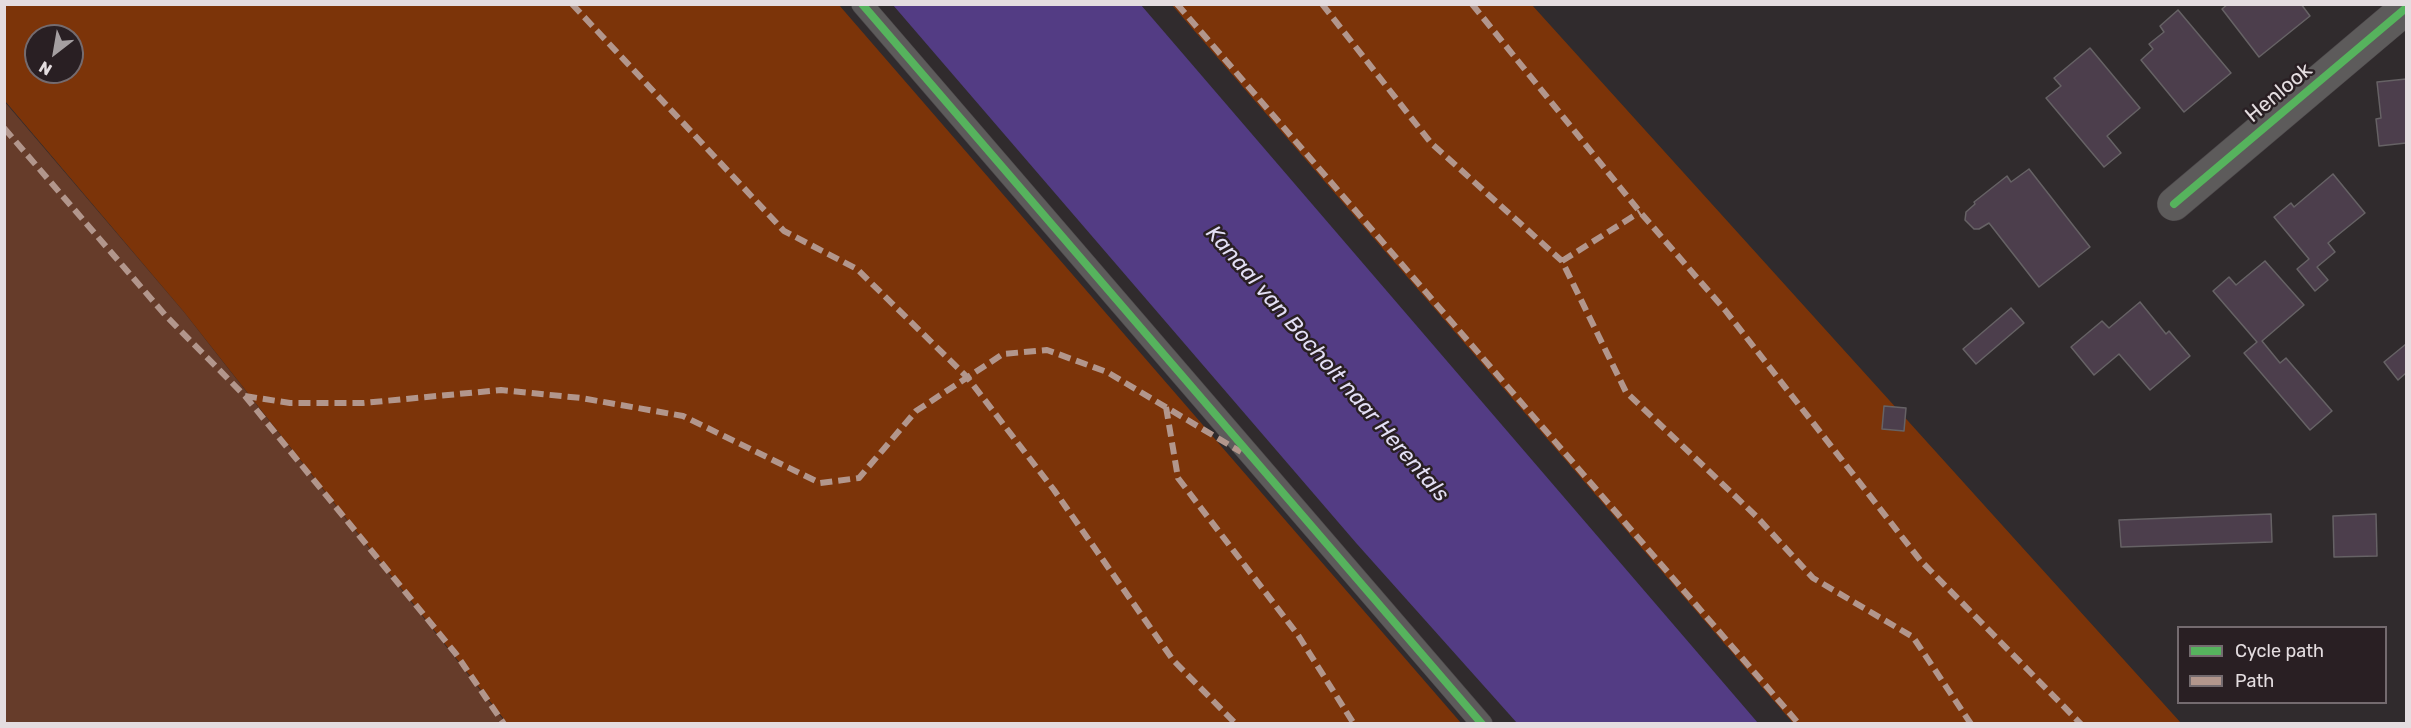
<!DOCTYPE html>
<style>
body{margin:0}
#map{position:relative;width:2411px;height:728px;overflow:hidden;background:#302b2d;font-family:Rubik,sans-serif}
canvas{display:block}
.frame{position:absolute;inset:0;border:6px solid #e4dde0;pointer-events:none}
.legend{position:absolute;left:2177px;top:626px;width:210px;height:78px;box-sizing:border-box;background:#291f23;border:2px solid #746b6f;margin:0;padding:8px 10px;list-style:none;font-size:18px;color:#e4dde0}
.legend li{display:flex;align-items:center;gap:12px;height:30px}
.legend b{width:30px;border:2px solid #746b6f}
.north{position:absolute;left:24px;top:24px;width:60px;height:60px;box-sizing:border-box;background:#291f23;border:2px solid #746b6f;border-radius:50%;rotate:211deg;font-size:16px;font-weight:700;line-height:24px;text-align:center;color:#e4dde0}
.north::after{content:'';display:block;margin:auto;width:21px;height:27px;background:#a59fa1;clip-path:polygon(50% 0,100% 100%,50% 72%,0 100%)}
</style>
<div id="map">
<canvas width="2411" height="728"></canvas>
<div class="frame"></div>
<ul class="legend">
<li><b style="height:8px;background:#56b35d"></b>Cycle path</li>
<li><b style="height:8px;background:#b2968c"></b>Path</li>
</ul>
<div class="north">N</div>
</div>
<script>
const ctx = document.querySelector('canvas').getContext('2d');
ctx.lineJoin = 'round';
function fillPath(path, color) {
  ctx.fillStyle = color;
  ctx.fill(path, 'evenodd');
}
function poly(rows) {
  const path = new Path2D();
  for (const r of rows) {
    path.moveTo(r[0], r[1]);
    for (let i = 2; i < r.length; i += 2) path.lineTo(r[i], r[i + 1]);
  }
  return path;
}
function trace(path, color, width, dash) {
  ctx.strokeStyle = color;
  ctx.lineWidth = width;
  ctx.lineCap = dash ? 'butt' : 'round';
  ctx.setLineDash(dash || []);
  ctx.stroke(path);
}
function drawText(font, color, halo, rows, align = 'center') {
  ctx.font = font + ' Rubik,sans-serif';
  ctx.lineWidth = 5;
  ctx.setLineDash([]);
  ctx.textBaseline = 'middle';
  ctx.strokeStyle = halo;
  ctx.fillStyle = color;
  for (const [text, x, y, turn = 0] of rows) {
    ctx.save();
    ctx.translate(x, y);
    ctx.rotate((+turn || 0) * Math.PI / 180);
    ctx.textAlign = isNaN(turn) ? turn : align;
    if (halo) ctx.strokeText(text, 0, 0);
    ctx.fillText(text, 0, 0);
    ctx.restore();
  }
}
fillPath(poly([
 [4,101,184,312,506,723,5,723]
]), '#663c2a');
fillPath(poly([
 [4,5,839,5,1461,723,507,723,184,312,5,101],
 [36,36,72,36,72,72,36,72],
 [1172,5,1532,5,2181,723,1793,723]
]), '#7c3409');
fillPath(poly([
 [893,5,1141,5,1758,723,1517,723,1357,544]
]), '#533c84');
const building = poly([
 [2228,4,2301,4,2310,16,2259,57,2222,9,2228,4],
 [2178,10,2231,73,2184,112,2141,60,2153,49,2149,44,2164,32,2160,26,2178,10],
 [2090,48,2140,108,2107,136,2121,153,2104,167,2046,98,2061,86,2054,78,2090,48],
 [2406,79,2406,143,2379,146,2376,119,2381,118,2377,82,2406,79],
 [2029,169,2090,247,2039,287,1989,223,1979,229,1974,229,1965,220,1966,212,1975,204,1974,202,2007,176,2011,182,2029,169],
 [2333,174,2365,213,2328,243,2335,252,2317,267,2328,280,2315,291,2297,269,2309,259,2274,217,2291,203,2294,207,2333,174],
 [2265,261,2304,305,2262,341,2280,363,2286,358,2332,411,2310,430,2244,353,2257,342,2213,291,2229,277,2236,285,2265,261],
 [2140,302,2166,334,2169,331,2190,356,2150,390,2119,354,2094,375,2071,347,2102,321,2109,328,2140,302],
 [2011,308,2024,323,1976,364,1963,349,2011,308],
 [2406,344,2406,373,2398,380,2384,362,2406,344],
 [1884,406,1906,408,1904,431,1882,429,1884,406],
 [2271,514,2272,542,2121,547,2119,520,2271,514],
 [2376,514,2377,556,2334,557,2333,516,2376,514]
]);
fillPath(building, '#4c3e4c');
trace(building, '#666265', 1.5);
const service = poly([
 [862,4,1482,724]
]);
const minor = poly([
 [2174,204,2406,8]
]);
trace(service, '#4c484a', 22);
trace(minor, '#4c484a', 34);
trace(service, '#5d5b5b', 21);
trace(minor, '#5d5b5b', 33);
trace(poly([
 [572,4,784,231,857,269,967,377,1054,490,1173,660,1236,724],
 [1177,4,1799,724],
 [1322,4,1431,143,1562,261,1626,392,1756,516,1813,578,1913,637,1971,724],
 [1472,4,1640,212,1725,310,1920,560,2081,724],
 [4,128,166,316,245,396,456,654,504,724],
 [1562,261,1640,212],
 [245,396,290,403,363,403,501,390,581,398,683,416,820,483,859,478,916,411,1003,354,1047,350,1107,372,1241,452],
 [1166,407,1178,478,1298,635,1354,724]
]), '#b2968c', 6, [12, 6]);
trace(poly([
 [862,4,1482,724],
 [2174,204,2406,8]
]), '#56b35d', 8);
drawText('21px', '#e4dde0', '#291f23', [
 ["Henlook",2279,93,-40]
]);
drawText('italic 22px', '#e3dff5', '#291f23', [
 ["Kanaal van Bocholt naar Herentals",1327,364,49]
]);
</script>
